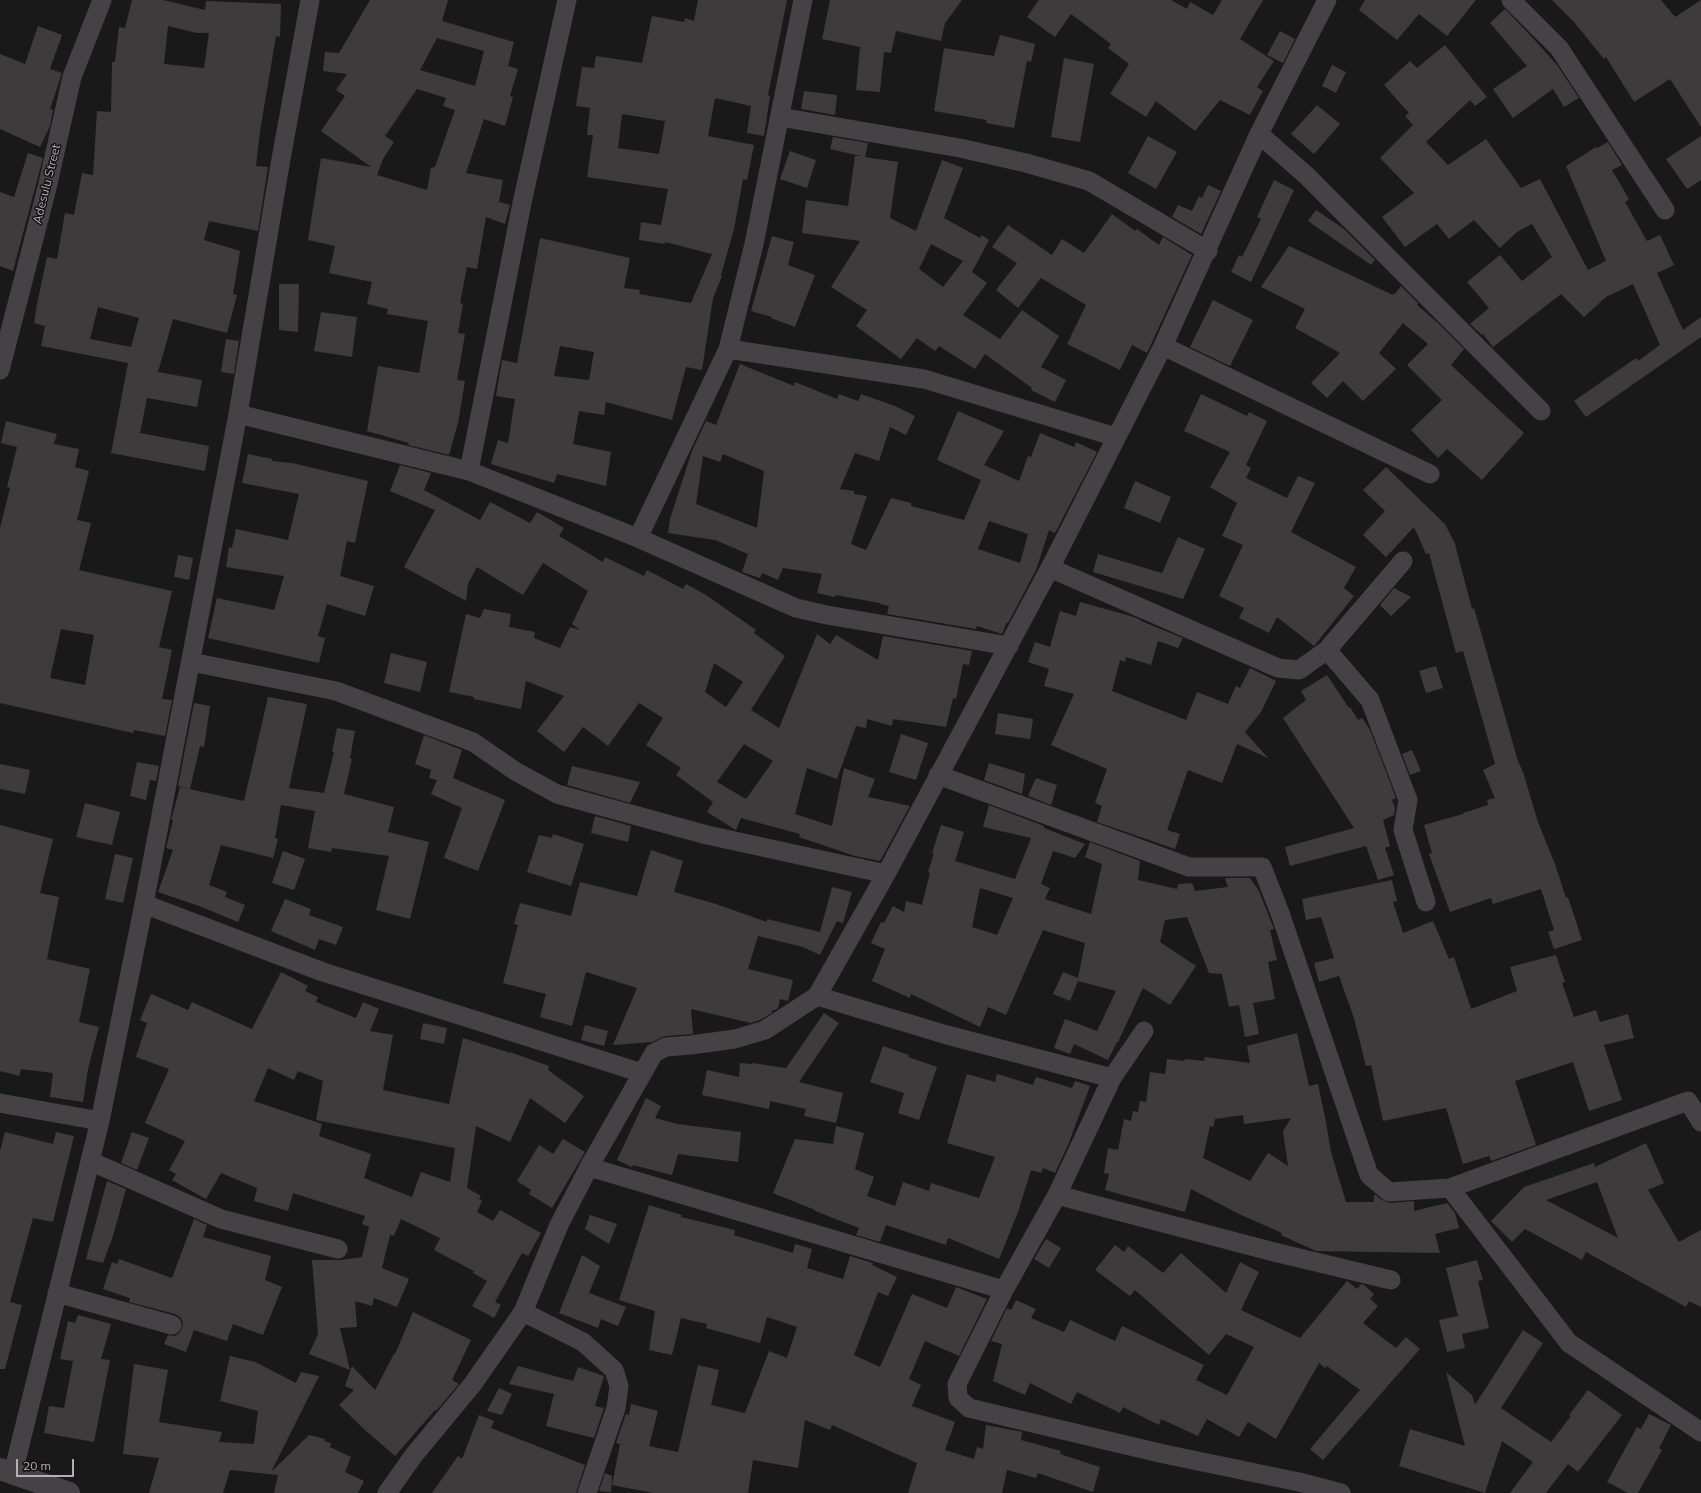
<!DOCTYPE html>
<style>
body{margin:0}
#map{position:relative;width:1701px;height:1493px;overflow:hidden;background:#1a1919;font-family:Mulish,sans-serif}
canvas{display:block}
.scale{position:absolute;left:16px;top:1459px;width:58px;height:18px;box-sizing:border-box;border:2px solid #b8adb5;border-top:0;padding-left:5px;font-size:12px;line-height:14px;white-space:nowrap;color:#b8adb5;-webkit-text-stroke:3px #151414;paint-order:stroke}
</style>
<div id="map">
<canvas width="1701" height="1493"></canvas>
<div class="scale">20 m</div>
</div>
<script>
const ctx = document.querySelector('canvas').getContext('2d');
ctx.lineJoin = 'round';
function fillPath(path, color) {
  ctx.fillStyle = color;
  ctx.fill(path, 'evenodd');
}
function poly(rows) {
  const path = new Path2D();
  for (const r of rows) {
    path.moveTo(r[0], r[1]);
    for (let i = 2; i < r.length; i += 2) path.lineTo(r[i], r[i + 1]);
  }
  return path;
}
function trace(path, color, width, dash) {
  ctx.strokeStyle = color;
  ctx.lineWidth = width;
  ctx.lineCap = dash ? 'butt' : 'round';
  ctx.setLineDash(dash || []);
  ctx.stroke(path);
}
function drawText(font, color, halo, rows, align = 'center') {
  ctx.font = font + ' Mulish,sans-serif';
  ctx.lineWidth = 3;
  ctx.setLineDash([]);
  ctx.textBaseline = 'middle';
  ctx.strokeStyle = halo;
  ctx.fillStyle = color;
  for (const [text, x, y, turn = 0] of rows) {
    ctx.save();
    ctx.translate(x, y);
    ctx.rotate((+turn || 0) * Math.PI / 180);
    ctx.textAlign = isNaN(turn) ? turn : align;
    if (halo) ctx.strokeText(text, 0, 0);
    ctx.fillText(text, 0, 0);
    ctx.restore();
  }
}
fillPath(poly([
 [132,0,163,0,205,10,206,1,281,4,280,37,276,36,260,131,256,166,268,167,258,231,209,221,204,240,240,251,233,294,237,295,227,333,173,319,158,372,202,380,197,407,147,398,140,433,209,446,205,471,111,453,128,363,41,346,45,326,34,323,37,304,47,257,57,259,65,213,74,215,82,173,93,175,97,111,111,112,112,62,115,62,119,27,125,28],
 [168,26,197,33,209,33,204,68,164,64],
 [98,307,139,318,131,347,90,339],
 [370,0,448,0,442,21,514,42,508,66,518,69,510,96,513,97,505,126,484,119,466,173,503,180,499,202,510,205,505,224,486,217,477,269,467,267,460,303,463,304,458,333,465,334,457,380,465,381,458,423,449,455,408,445,409,443,367,431,378,366,419,373,428,321,387,314,388,309,367,304,372,282,329,273,335,246,308,240,321,158,371,167,321,131,345,96,336,90,347,74,323,71,325,52,339,53],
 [437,38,484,51,475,86,420,70],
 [417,89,446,98,443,106,455,110,435,167,431,168,427,190,377,175,383,159,394,142,385,136],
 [698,0,787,0,768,95,770,96,764,136,747,133,751,106,715,98,708,136,754,145,747,180,743,179,734,229,721,275,722,276,713,298,702,370,686,367,672,420,606,402,604,415,579,411,573,444,611,452,606,486,557,474,554,483,491,464,498,440,508,443,515,399,496,396,502,360,517,363,540,238,630,258,624,288,640,290,639,294,691,303,712,254,665,242,665,244,639,240,641,222,661,225,668,189,587,177,593,135,587,135,590,108,576,106,582,67,594,68,596,56,642,63,652,16,684,22,685,18,694,21],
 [622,114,665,121,659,154,618,148],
 [560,346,594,352,589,380,554,376],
 [830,0,962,0,945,23,941,41,896,31,891,53,884,52,880,92,856,90,860,47,822,39],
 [1039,0,1171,0,1187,9,1190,2,1213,15,1222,0,1263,0,1240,39,1274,61,1257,87,1263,91,1250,115,1220,100,1195,131,1156,101,1146,117,1110,94,1129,64,1108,48,1111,44,1071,14,1055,37,1027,17],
 [1365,0,1476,0,1447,36,1419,14,1397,40,1359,10],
 [1552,0,1661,0,1675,17,1701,0,1701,127,1670,79,1634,102,1606,57,1604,59,1574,22],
 [1505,9,1532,37,1557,65,1579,98,1564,107,1553,89,1513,118,1493,89,1527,66,1490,23],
 [38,26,62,35,50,69,62,73,50,109,53,110,50,126,40,147,0,129,0,54,25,64],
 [1280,31,1295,39,1283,63,1267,55],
 [1000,35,1035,44,1031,62,1027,61,1014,128,986,123,987,120,934,111,944,48,994,56],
 [1445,45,1487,97,1475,106,1470,100,1426,142,1448,165,1486,139,1521,188,1540,179,1588,270,1606,261,1566,166,1596,147,1597,148,1608,142,1622,165,1612,170,1629,199,1625,202,1647,241,1660,235,1674,265,1657,273,1683,330,1701,317,1701,337,1586,417,1574,401,1636,358,1638,361,1660,345,1633,284,1606,297,1584,317,1561,294,1493,347,1483,334,1482,335,1470,324,1489,308,1467,282,1500,255,1522,281,1552,257,1532,224,1517,232,1500,248,1474,220,1449,239,1437,224,1405,247,1382,217,1414,193,1380,158,1413,125,1405,116,1409,113,1384,85,1410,61,1417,68],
 [1064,58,1094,64,1080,142,1051,137],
 [1332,65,1346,72,1336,93,1322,86],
 [804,91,837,95,835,115,801,109],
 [1317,105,1340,124,1314,154,1291,134],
 [1148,136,1177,152,1156,189,1128,173],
 [1701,136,1701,180,1687,189,1666,159],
 [833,137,868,143,865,157,898,162,890,218,916,231,942,160,963,168,944,218,980,238,982,235,989,240,972,272,987,283,963,315,1000,339,1022,310,1059,336,1041,367,1066,380,1055,402,1031,390,1032,388,985,354,975,369,939,346,935,351,917,338,901,359,856,326,867,310,831,287,860,241,802,233,806,200,848,206,855,156,861,156,830,149],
 [931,244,963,261,943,287,919,269],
 [790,151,816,160,807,188,780,179],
 [28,153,43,158,13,271,0,266,0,192,14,197],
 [1274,180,1294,190,1251,282,1231,272,1239,255,1242,257,1261,219,1257,217],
 [1208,185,1221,191,1201,234,1172,217,1178,205,1192,211,1199,196,1202,198],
 [1316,210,1344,229,1375,260,1371,265,1308,221],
 [1112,214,1135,231,1137,229,1159,245,1163,237,1192,255,1147,353,1132,345,1120,370,1067,344,1086,305,1041,278,1018,308,996,290,1017,263,992,247,1008,225,1052,255,1062,239,1084,253],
 [772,236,794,242,788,265,815,275,795,327,771,318,772,317,751,311],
 [1289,246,1393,295,1394,293,1395,294,1401,286,1418,303,1417,305,1438,323,1464,349,1451,365,1524,433,1482,480,1447,449,1438,458,1411,430,1442,400,1407,365,1428,344,1403,323,1379,353,1396,369,1363,401,1343,381,1327,398,1311,383,1340,353,1295,328,1305,309,1261,287],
 [279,284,299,284,298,332,279,330],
 [1213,300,1253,320,1230,366,1190,347],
 [321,312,357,317,352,357,314,351],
 [226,339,239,341,234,374,221,372],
 [740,364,794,386,795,382,837,399,839,394,858,401,861,394,895,406,915,416,906,435,890,427,879,461,855,453,840,489,854,491,854,494,867,496,851,544,866,550,891,498,911,503,911,506,964,520,981,480,937,460,958,411,1004,431,984,465,1019,481,1028,456,1031,457,1040,433,1074,447,1076,442,1097,452,1055,533,1049,530,1036,570,1008,623,1007,622,1002,634,977,626,976,629,887,614,889,606,880,604,880,603,835,595,835,597,817,593,822,574,783,568,778,580,762,573,760,578,742,572,748,554,715,540,668,533,670,519,692,451,706,421,716,425],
 [723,454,764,471,757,528,696,504,703,456,720,462],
 [989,521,1028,534,1020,563,978,549],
 [1201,394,1247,416,1249,412,1267,421,1246,465,1251,468,1246,478,1287,498,1298,476,1315,483,1291,532,1356,567,1344,588,1354,596,1314,646,1277,617,1269,633,1239,618,1244,608,1219,596,1243,545,1222,536,1237,503,1210,487,1230,452,1184,431],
 [6,421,57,434,54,444,79,449,75,467,89,471,77,520,91,523,79,570,172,591,159,647,172,650,162,699,172,700,165,736,134,730,133,733,0,703,0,528,10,488,7,487,17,447,1,443],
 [61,629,94,635,85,685,50,678],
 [248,454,272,459,272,461,292,463,368,481,355,543,347,541,340,576,374,586,365,616,327,604,318,636,325,638,319,663,208,638,217,598,274,610,284,576,226,567,229,547,232,548,236,529,288,540,299,494,242,483],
 [400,465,431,473,424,490,480,520,490,502,530,523,537,512,564,528,559,536,603,562,605,557,644,576,647,570,683,589,686,584,706,595,756,630,754,633,785,656,751,710,779,728,817,634,830,644,836,635,878,660,883,636,972,651,969,665,963,664,956,699,953,698,946,727,893,719,892,726,867,719,866,728,856,726,837,779,807,768,795,814,832,826,844,768,875,779,868,797,910,806,880,861,855,856,799,837,800,834,741,818,736,830,707,812,713,802,676,775,681,768,646,745,663,718,639,703,608,746,583,727,564,752,537,731,564,696,526,681,521,709,474,699,474,697,449,692,466,614,480,618,484,609,511,614,509,627,535,632,534,638,560,648,570,627,580,630,572,624,588,591,543,563,523,595,477,567,468,584,466,601,404,567,435,510,390,491],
 [714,663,743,682,726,707,705,692],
 [744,744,773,761,746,799,717,782],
 [1386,467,1445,524,1455,544,1472,609,1474,608,1518,761,1523,772,1538,822,1555,864,1566,898,1568,897,1582,940,1554,949,1548,932,1554,930,1541,889,1493,904,1491,898,1450,912,1429,854,1432,853,1424,825,1463,814,1463,813,1488,805,1487,800,1495,798,1483,770,1495,764,1463,651,1456,653,1429,553,1426,554,1414,527,1386,557,1363,535,1385,511,1363,490],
 [1135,481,1171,497,1160,523,1124,508],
 [1178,537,1205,549,1183,599,1093,572,1098,554,1162,573],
 [178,555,193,558,189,580,174,577],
 [1394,588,1411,597,1391,616,1380,605],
 [1080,602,1134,617,1141,620,1141,621,1183,638,1178,648,1158,641,1151,665,1126,657,1125,662,1120,660,1112,691,1186,720,1197,692,1228,704,1236,686,1240,688,1250,668,1276,681,1261,712,1245,732,1268,758,1237,744,1222,783,1188,770,1167,830,1180,834,1175,849,1097,822,1102,806,1095,803,1107,769,1051,745,1074,694,1044,686,1049,669,1028,662,1035,642,1050,647,1060,611,1076,616],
 [391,653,427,662,420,692,384,683],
 [1436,666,1443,688,1426,693,1419,671],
 [1327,675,1349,708,1350,707,1358,720,1362,718,1370,730,1396,798,1392,800,1395,808,1394,815,1383,820,1390,846,1385,848,1394,875,1378,880,1366,846,1290,866,1285,847,1354,828,1283,718,1306,700,1301,691],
 [268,697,307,704,289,788,324,793,334,752,332,752,337,728,355,731,350,758,352,759,344,794,394,807,388,832,429,842,410,919,376,910,389,856,332,848,331,852,308,848,315,811,281,805,275,838,278,839,273,858,221,845,209,885,227,892,225,897,245,905,238,922,199,906,158,892,173,850,166,848,173,820,171,819,173,813,180,787,244,801],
 [194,703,210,706,204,747,200,746,190,789,178,786],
 [998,713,1033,719,1030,739,995,734],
 [901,734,928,743,916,780,889,772],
 [424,735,462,750,453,778,505,800,478,871,444,858,462,808,431,794,437,780,429,778,431,770,415,764],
 [1412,750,1421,771,1410,775,1402,754],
 [137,762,159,766,156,781,150,780,146,800,130,796],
 [989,763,1025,774,1022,794,984,780],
 [0,764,30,770,25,794,0,789],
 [572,766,640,782,630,803,567,785],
 [1036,778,1057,785,1051,805,1028,796],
 [85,803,120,812,112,845,76,837],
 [989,805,1044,826,1044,828,1085,844,1075,858,1053,851,1041,884,1050,888,1045,899,1091,914,1102,864,1085,857,1090,842,1140,861,1138,880,1177,889,1178,884,1192,883,1195,891,1228,887,1225,878,1250,878,1259,891,1274,929,1270,930,1277,960,1268,962,1275,999,1253,1003,1259,1034,1245,1037,1239,1005,1229,1007,1222,974,1209,973,1187,917,1165,920,1160,942,1196,966,1170,1005,1143,988,1118,1042,1117,1042,1108,1060,1074,1044,1070,1054,1054,1048,1065,1019,1097,1031,1116,991,1078,981,1070,1001,1053,994,1063,972,1078,978,1085,943,1043,930,1006,1015,988,1007,980,1027,911,994,910,998,872,981,885,949,871,943,881,922,884,923,893,906,904,912,906,901,922,905,930,873,928,872,934,853,932,853,941,825,964,832,955,861,1015,879,1031,838,983,827],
 [980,888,1013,898,997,935,972,927],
 [595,816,631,826,628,842,591,833],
 [0,825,53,839,40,893,59,897,47,959,90,969,79,1022,99,1027,88,1069,83,1102,50,1097,53,1073,21,1069,19,1076,0,1071],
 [553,834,584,844,571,886,527,872,539,835,552,838],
 [651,850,683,861,674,892,716,904,767,922,767,919,820,932,832,887,852,892,843,923,837,921,820,955,803,947,758,936,748,969,793,980,788,1001,780,999,778,1008,775,1010,772,1010,772,1013,760,1020,751,1023,691,1009,693,1034,665,1036,652,1042,613,1045,637,988,586,972,572,1026,540,1017,546,994,503,983,518,925,514,924,520,903,571,916,580,882,637,896],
 [283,851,305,859,294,890,272,883],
 [115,854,133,858,123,903,105,899],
 [1392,880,1397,901,1393,902,1403,933,1433,921,1449,959,1454,957,1471,1009,1517,991,1510,967,1556,955,1565,982,1562,983,1574,1017,1596,1010,1600,1022,1628,1014,1634,1038,1604,1045,1622,1100,1589,1111,1573,1062,1515,1081,1536,1145,1491,1161,1489,1156,1463,1164,1446,1108,1383,1121,1371,1065,1366,1066,1354,1018,1339,976,1319,982,1314,963,1334,958,1321,917,1306,920,1302,899],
 [285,899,311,909,309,915,343,927,336,945,319,939,315,950,271,931],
 [281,972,308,986,305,991,318,997,316,1002,356,1018,363,1002,379,1009,370,1031,393,1035,383,1090,449,1104,463,1038,510,1053,510,1052,549,1066,548,1070,584,1096,565,1123,530,1098,510,1142,476,1126,467,1188,481,1196,479,1199,482,1201,477,1212,493,1221,500,1210,541,1233,528,1256,522,1253,495,1302,501,1305,494,1318,472,1306,487,1281,473,1273,474,1271,434,1250,440,1238,401,1219,394,1236,390,1235,382,1268,409,1279,397,1307,374,1298,372,1306,355,1301,357,1327,340,1328,350,1370,309,1354,318,1334,312,1260,341,1260,362,1257,369,1227,362,1224,365,1216,293,1193,288,1211,254,1201,257,1188,221,1173,206,1199,172,1180,176,1174,169,1170,185,1141,145,1123,169,1069,136,1057,147,1023,140,1020,151,994,188,1010,192,1002,252,1029],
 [268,1068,294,1080,298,1071,323,1081,316,1120,455,1148,450,1182,421,1172,412,1197,364,1178,371,1154,319,1136,322,1124,254,1101],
 [824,1013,839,1023,799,1082,843,1093,836,1123,804,1116,806,1109,770,1101,769,1109,702,1095,707,1070,739,1077,740,1063,752,1064,752,1063,786,1068],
 [423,1023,447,1028,444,1044,420,1039],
 [585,1025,608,1031,604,1046,581,1040],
 [1297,1033,1309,1086,1318,1084,1326,1122,1331,1152,1346,1202,1374,1202,1374,1194,1382,1200,1389,1203,1414,1201,1414,1211,1447,1203,1455,1213,1459,1228,1435,1234,1440,1253,1316,1251,1281,1235,1282,1233,1239,1214,1191,1189,1185,1212,1105,1190,1109,1174,1104,1173,1108,1148,1118,1150,1124,1119,1131,1121,1133,1111,1138,1112,1140,1101,1146,1102,1150,1072,1165,1074,1167,1059,1184,1061,1185,1059,1204,1061,1205,1057,1250,1063,1247,1046],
 [1243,1115,1244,1124,1291,1118,1283,1131,1288,1166,1268,1153,1250,1181,1203,1158,1210,1126,1213,1127,1215,1119],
 [883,1046,909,1055,908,1057,937,1067,919,1120,898,1113,904,1093,870,1082],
 [967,1074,995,1082,997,1074,1033,1085,1036,1077,1072,1088,1075,1081,1090,1086,1068,1145,1055,1173,1043,1168,1041,1173,1031,1170,1018,1212,999,1259,948,1238,946,1245,886,1225,880,1242,856,1235,859,1228,815,1211,815,1210,773,1193,795,1139,833,1144,836,1126,864,1133,855,1169,874,1177,867,1196,895,1206,903,1182,929,1191,931,1183,979,1198,995,1157,947,1143],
 [646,1098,661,1106,655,1118,677,1124,741,1132,738,1162,678,1154,672,1175,633,1165,632,1167,617,1160],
 [5,1132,53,1144,56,1132,74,1136,53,1222,33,1218,10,1302,22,1305,5,1369,0,1369,0,1151],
 [132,1132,149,1138,137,1170,121,1163],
 [563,1139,585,1152,552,1208,529,1194,531,1190,517,1181,539,1145,553,1154],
 [1646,1143,1664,1183,1648,1190,1679,1242,1701,1230,1701,1307,1689,1301,1686,1307,1586,1252,1582,1260,1525,1229,1512,1242,1491,1221,1524,1187,1594,1163,1595,1167],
 [1597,1182,1618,1238,1546,1200],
 [107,1181,126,1189,113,1236,103,1263,86,1259],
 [649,1205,682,1215,681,1217,735,1230,734,1235,793,1253,795,1244,812,1249,807,1268,843,1279,850,1256,873,1263,872,1265,897,1277,888,1296,878,1292,854,1355,880,1367,912,1294,947,1308,956,1287,987,1299,959,1356,925,1341,909,1379,921,1385,912,1406,955,1422,945,1450,974,1459,977,1447,983,1449,986,1425,1022,1432,1021,1440,1061,1451,1060,1454,1100,1467,1093,1492,1038,1473,1036,1478,1007,1470,1002,1493,908,1493,917,1463,832,1425,830,1430,805,1420,798,1468,753,1460,748,1493,653,1493,612,1485,620,1444,616,1443,626,1414,629,1415,631,1404,658,1411,649,1446,678,1452,698,1365,719,1370,711,1405,745,1413,769,1351,787,1358,797,1327,767,1317,760,1343,706,1328,707,1324,681,1318,672,1355,649,1350,655,1311,619,1300],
 [590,1215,617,1224,609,1244,585,1229],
 [194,1219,207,1225,203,1237,271,1256,265,1280,282,1287,263,1335,233,1324,227,1341,194,1330,186,1352,164,1344,168,1335,175,1336,179,1333,182,1328,183,1322,180,1317,175,1314,129,1302,130,1298,103,1289,112,1262,117,1264,119,1259,172,1278],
 [1046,1239,1061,1248,1049,1268,1034,1259],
 [1115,1245,1124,1252,1128,1246,1163,1273,1181,1253,1226,1293,1240,1262,1259,1272,1241,1310,1300,1338,1347,1281,1357,1289,1361,1284,1364,1285,1374,1294,1370,1299,1378,1306,1363,1323,1396,1348,1406,1337,1420,1349,1323,1460,1310,1449,1360,1390,1327,1366,1325,1368,1319,1363,1276,1439,1248,1422,1239,1437,1207,1419,1198,1436,1161,1419,1159,1425,1123,1407,1120,1413,1077,1392,1071,1404,1030,1383,1025,1395,993,1381,1002,1344,991,1341,1007,1308,1011,1310,1016,1300,1036,1309,1031,1318,1064,1332,1070,1320,1115,1341,1122,1326,1204,1365,1196,1380,1227,1395,1254,1347,1226,1334,1209,1355,1135,1290,1130,1296,1095,1270],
 [582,1255,600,1266,589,1293,626,1307,618,1326,601,1319,598,1328,559,1313],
 [1477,1260,1483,1280,1478,1281,1489,1328,1462,1334,1465,1348,1447,1352,1439,1320,1458,1316,1446,1268],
 [413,1312,471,1340,452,1380,459,1384,436,1411,435,1410,395,1456,365,1430,339,1405,354,1390,345,1386,352,1366,375,1390,394,1354,395,1354],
 [78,1315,111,1324,101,1359,110,1360,94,1442,44,1433,49,1406,64,1408,73,1361,60,1359,68,1321,75,1323],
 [1523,1330,1543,1343,1501,1408,1551,1442,1571,1416,1569,1415,1588,1390,1622,1415,1578,1472,1568,1464,1546,1493,1510,1493,1533,1462,1502,1441,1485,1493,1399,1466,1410,1429,1465,1446,1446,1372,1472,1395,1475,1405],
 [230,1356,255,1362,296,1383,301,1372,319,1376,271,1472,309,1435,325,1439,324,1441,331,1443,330,1447,351,1457,345,1472,364,1481,358,1493,274,1493,278,1475,230,1470,223,1493,149,1493,159,1458,123,1454,134,1364,168,1370,159,1422,222,1432,219,1442,254,1444,258,1411,220,1401],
 [518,1366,573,1381,578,1367,604,1376,595,1406,604,1408,594,1438,546,1426,554,1394,509,1384],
 [499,1388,512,1394,502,1415,487,1411],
 [1649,1414,1671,1425,1659,1448,1662,1450,1638,1493,1628,1493,1607,1482,1637,1427,1641,1429],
 [479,1415,494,1421,491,1428,585,1465,576,1493,432,1493,458,1456,462,1459],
 [605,1473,612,1476,611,1492,599,1491]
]), '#3f3b3d');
trace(poly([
 [1511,0,1559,48,1665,210],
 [780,117,960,148,1026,163,1089,181,1208,251],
 [1259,134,1307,176,1541,411],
 [1163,346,1430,474],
 [728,349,924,379,1116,437],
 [0,370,47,188,72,77,102,0],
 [238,414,469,471,638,538,796,608,827,615,1009,646],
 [469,471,522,203,567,0],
 [638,538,728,349,754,244,803,0],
 [1050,568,1278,668,1299,670,1327,650,1403,561],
 [1327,650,1370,700,1408,800,1403,830,1426,902],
 [191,662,336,691,473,742,515,771,557,794,707,835,886,874],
 [938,775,1189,867,1262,867,1280,913,1369,1175,1389,1192,1450,1188,1569,1343,1701,1432],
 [144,904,323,972,642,1073],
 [817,996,947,1035,1112,1078],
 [1144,1031,1112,1078,1057,1195,1004,1290,957,1384,958,1398,969,1408,1164,1454,1299,1482,1341,1493],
 [0,1103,100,1121],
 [90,1161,221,1219,338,1249],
 [589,1167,1004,1290],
 [1450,1188,1688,1101,1701,1122],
 [1057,1195,1274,1252,1391,1280],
 [57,1293,172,1325],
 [523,1312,583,1342,614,1370,619,1386,616,1408,587,1493],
 [13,1473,100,1121,144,904,238,414,281,159,310,0],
 [387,1493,414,1455,472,1385,523,1312,559,1225,589,1167,654,1053,666,1047,691,1045,735,1039,765,1030,817,996,886,874,1050,568,1163,346,1259,134,1327,0]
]), '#464144', 19);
trace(poly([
 [0,1469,69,1493]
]), '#464144', 22);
drawText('12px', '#b8adb5', '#151414', [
 ["Adesulu Street",47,184,-76]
]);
</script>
